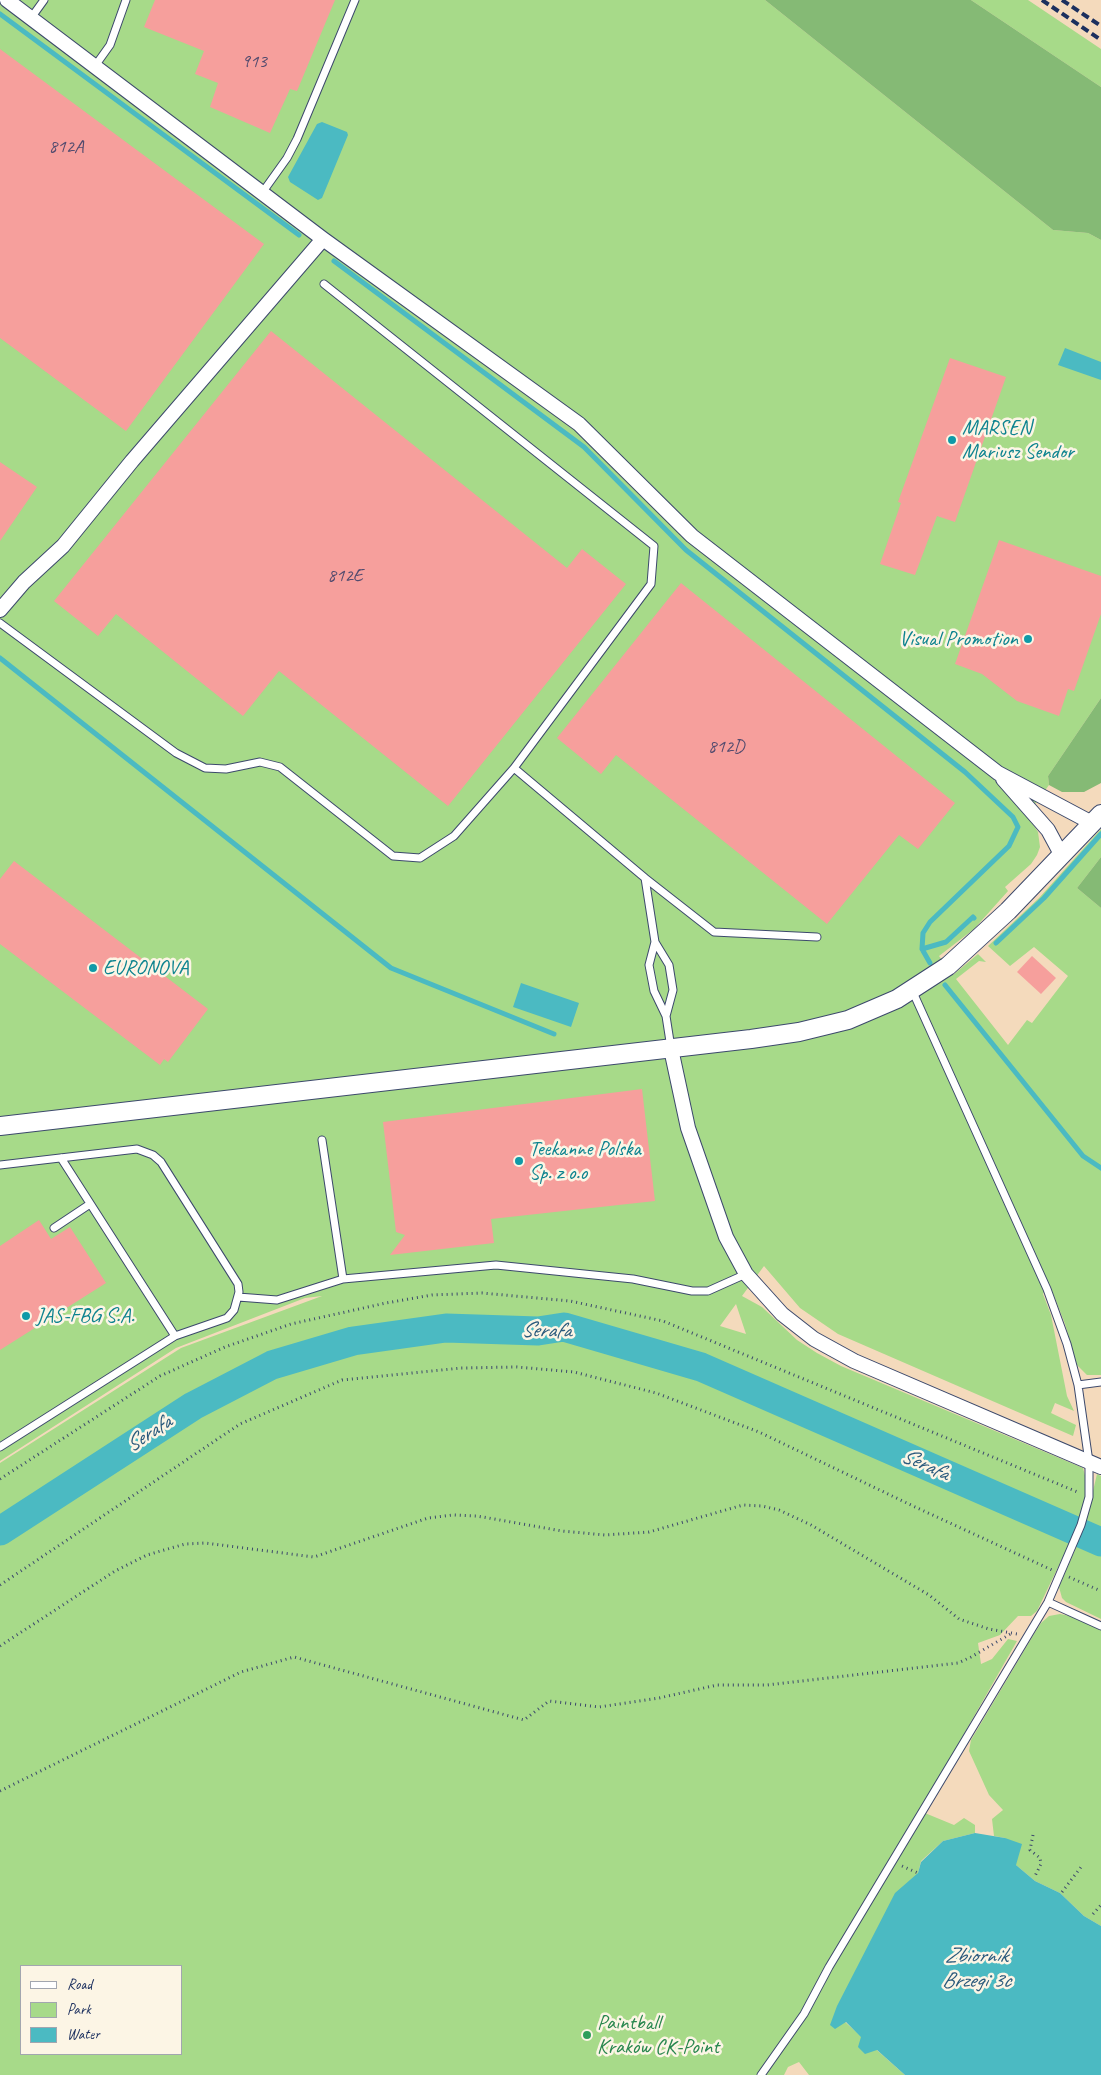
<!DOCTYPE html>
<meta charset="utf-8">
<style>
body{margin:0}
#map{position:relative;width:1101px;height:2075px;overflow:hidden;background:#f4dabc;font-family:Caveat,sans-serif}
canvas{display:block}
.legend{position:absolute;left:20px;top:1965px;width:162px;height:90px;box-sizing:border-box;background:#fcf5e5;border:1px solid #a2a6af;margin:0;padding:6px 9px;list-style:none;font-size:15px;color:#1b2f5e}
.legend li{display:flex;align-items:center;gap:10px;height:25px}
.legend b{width:25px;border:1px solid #a2a6af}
</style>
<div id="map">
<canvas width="1101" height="2075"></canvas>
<ul class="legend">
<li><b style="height:6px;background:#fff"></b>Road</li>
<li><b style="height:14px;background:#a7da89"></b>Park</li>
<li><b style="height:14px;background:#4bbac2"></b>Water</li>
</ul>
</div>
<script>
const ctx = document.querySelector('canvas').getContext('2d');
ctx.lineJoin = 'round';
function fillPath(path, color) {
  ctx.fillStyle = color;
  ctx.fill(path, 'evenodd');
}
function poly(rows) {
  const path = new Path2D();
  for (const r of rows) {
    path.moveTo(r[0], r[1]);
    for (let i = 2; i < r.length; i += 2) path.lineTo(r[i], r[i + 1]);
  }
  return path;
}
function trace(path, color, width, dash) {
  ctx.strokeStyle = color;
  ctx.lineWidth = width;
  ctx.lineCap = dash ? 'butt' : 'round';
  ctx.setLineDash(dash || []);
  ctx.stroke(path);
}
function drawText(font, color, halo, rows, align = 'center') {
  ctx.font = font + ' Caveat,sans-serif';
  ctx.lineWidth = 5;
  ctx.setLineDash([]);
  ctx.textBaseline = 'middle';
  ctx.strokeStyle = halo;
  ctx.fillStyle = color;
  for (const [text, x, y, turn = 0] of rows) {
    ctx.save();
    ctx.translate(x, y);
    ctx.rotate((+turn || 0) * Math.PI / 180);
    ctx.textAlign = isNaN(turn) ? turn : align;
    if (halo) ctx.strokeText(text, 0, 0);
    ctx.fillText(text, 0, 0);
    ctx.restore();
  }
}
fillPath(poly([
 [0,0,765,0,1053,230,1088,233,1101,240,1101,698,1048,776,1049,785,1027,815,1038,832,1040,847,1037,855,1031,864,1005,887,1008,891,974,929,939,956,953,975,978,954,986,962,979,961,956,979,1008,1045,1027,1020,1032,1023,1068,976,1034,947,1010,966,988,946,1039,898,1101,829,1101,857,1077,888,1101,908,1101,1375,1087,1375,1077,1365,1065,1324,1049,1283,1043,1294,1051,1315,1067,1396,1074,1411,1055,1403,1051,1413,1076,1425,1073,1436,838,1334,800,1308,764,1266,742,1296,762,1307,797,1340,817,1353,841,1366,1083,1468,1086,1479,1085,1501,1073,1536,1037,1611,1031,1616,1018,1616,1000,1635,978,1643,981,1664,992,1659,1008,1639,1017,1641,920,1811,954,1825,964,1818,975,1825,975,1833,943,1841,921,1861,918,1873,845,2022,905,2075,809,2075,799,2062,788,2067,784,2075,0,2075,0,1463,181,1348,322,1296,305,1298,176,1348,0,1461],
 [736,1304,746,1334,720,1326],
 [21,1966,181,1966,181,2054,21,2054],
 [971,0,1028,0,1101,49,1101,87],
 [1097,1474,1101,1476,1101,1619,1066,1602,1062,1598,1059,1587,1084,1529],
 [1060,1614,1070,1616,1101,1630,1101,1926,1084,1916,1060,1893,1035,1881,1016,1865,1005,1838,994,1836,992,1819,1003,1810,989,1795,969,1751,971,1740,1034,1634,1041,1623,1049,1616]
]), '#a7da89');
fillPath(poly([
 [765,0,971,0,1101,87,1101,240,1088,233,1053,230],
 [1101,698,1101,783,1084,792,1062,792,1049,785,1048,776],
 [1101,857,1101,908,1077,888]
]), '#85ba75');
fillPath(poly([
 [322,122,347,132,348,135,322,198,318,200,290,182,288,177,317,124],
 [1065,348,1101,362,1101,380,1058,365],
 [521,983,579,1003,571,1027,513,1007],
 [975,1833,1005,1838,1022,1844,1016,1865,1035,1881,1060,1893,1084,1916,1101,1926,1101,2075,905,2075,877,2050,865,2054,858,2047,861,2037,846,2022,835,2029,830,2025,837,2006,895,1893,918,1873,921,1862,943,1841]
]), '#4bbac2');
trace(poly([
 [0,14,299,235],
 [334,261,584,447,686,550,965,772,1013,817,1018,827,1009,846,930,922,923,933,922,949,930,963],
 [0,658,391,968,554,1034],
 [996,943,1044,898,1101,834],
 [922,949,946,942,973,917,974,918],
 [945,985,1083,1156,1101,1168]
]), '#4bbac2', 5);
trace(poly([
 [0,1531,193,1406,272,1365,353,1341,446,1328,538,1331,564,1327,701,1367,1101,1542]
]), '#4bbac2', 29);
fillPath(poly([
 [155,0,335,0,297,91,290,89,270,133,210,107,218,83,195,74,204,51,144,27],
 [0,49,264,244,126,431,0,338],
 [271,331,567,568,582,549,626,584,448,806,279,671,243,716,116,614,98,636,54,601],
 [950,358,1006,377,955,522,937,516,915,575,880,564,901,503,898,502],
 [0,462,37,487,0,541],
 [999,540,1101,576,1101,614,1074,691,1068,689,1059,716,1017,701,982,674,955,664],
 [681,583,955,803,918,849,899,835,827,924,616,755,601,774,557,738],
 [14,861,208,1009,168,1062,164,1059,160,1065,0,944,0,879],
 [1032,956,1056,978,1041,994,1017,972],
 [642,1089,655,1201,491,1219,494,1243,390,1255,405,1235,396,1232,383,1122],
 [39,1220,51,1239,70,1227,106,1283,0,1350,0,1246]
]), '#f69f9c');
const service = poly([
 [31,18,44,0],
 [95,66,110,45,126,0],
 [262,193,287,158,297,139,355,0],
 [324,284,654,546,651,584,514,768,645,878,655,942,649,965,654,991,666,1016,671,1048],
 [0,623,176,753,205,768,226,769,260,762,280,767,393,856,420,858,454,836,514,768],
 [645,878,714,932,817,937],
 [655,942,669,965,673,990,666,1016],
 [322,1140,343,1279,496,1265,633,1279,692,1291,708,1291,746,1274],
 [61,1158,175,1336],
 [0,1165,137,1149,153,1155,161,1162,238,1284,239,1292,234,1310,227,1318,175,1336,0,1447],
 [54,1228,90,1204],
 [238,1297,277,1300,343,1279],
 [1078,1385,1101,1382],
 [1048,1602,1101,1626],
 [761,2075,804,2014,829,1967,1048,1602,1081,1525,1089,1497,1089,1462,1078,1385,1067,1344,1047,1289,912,990]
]);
const minor = poly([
 [7,0,323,239,579,424,692,536,998,773,1092,823],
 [0,610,24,582,63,546,132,461,323,239],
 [1003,779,1048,830,1062,856],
 [671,1049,688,1128,726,1237,746,1274,782,1314,814,1339,854,1361,1101,1467]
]);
const tertiary = poly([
 [0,1126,751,1039,799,1032,848,1020,897,999,948,966,1008,911,1101,814]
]);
trace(service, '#3c496c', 9);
trace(minor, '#3c496c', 16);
trace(tertiary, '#3c496c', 20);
trace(poly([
 [0,1479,160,1376,225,1347,291,1324,386,1303,432,1295,482,1293,570,1301,663,1321,1080,1493],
 [1069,1577,1101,1591],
 [0,1585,240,1424,342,1380,461,1368,517,1367,574,1372,656,1393,759,1432,913,1506,1052,1570],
 [0,1646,115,1571,147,1555,185,1544,205,1543,314,1557,428,1518,453,1515,477,1516,562,1531,605,1535,649,1532,743,1505,762,1506,779,1510,811,1525,929,1595,959,1619,989,1629,1017,1634],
 [0,1791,241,1672,294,1657,524,1720,549,1701,599,1707,659,1698,717,1685,767,1685,958,1663,971,1657,1012,1633],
 [1033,1835,1030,1850,1040,1858,1041,1864,1035,1876],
 [902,1866,918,1873],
 [1062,1892,1081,1867],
 [1093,1914,1101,1905]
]), '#3c496c', 3, [1, 4]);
trace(service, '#fff', 7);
trace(minor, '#fff', 14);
trace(tertiary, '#fff', 18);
trace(poly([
 [1042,0,1101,40],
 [1062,0,1101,26]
]), '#1b2f5e', 4, [8, 4]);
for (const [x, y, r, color] of [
 [952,440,5,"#0f9aa8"],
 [1028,639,5,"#0f9aa8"],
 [93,968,5,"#0f9aa8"],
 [519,1161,5,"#0f9aa8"],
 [26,1316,5,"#0f9aa8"],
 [587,2035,5,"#2e9e5b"]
]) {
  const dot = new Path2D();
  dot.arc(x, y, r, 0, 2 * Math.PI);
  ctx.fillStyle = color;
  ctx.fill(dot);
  trace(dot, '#fcf5e5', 2);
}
drawText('19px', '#524b6e', null, [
 ["913",254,62],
 ["812A",66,147],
 ["812E",345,576],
 ["812D",726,747]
]);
drawText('21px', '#0d838f', '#fcf5e5', [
 ["MARSEN",962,428],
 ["Mariusz Sendor",962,452],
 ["Visual Promotion",1018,639,"right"],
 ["EURONOVA",103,968],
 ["Teekanne Polska",529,1149],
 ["Sp. z o.o",529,1173],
 ["JAS-FBG S.A.",36,1316]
], 'left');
drawText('21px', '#27864d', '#fcf5e5', [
 ["Paintball",597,2023],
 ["Kraków CK-Point",597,2047]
], 'left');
drawText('italic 22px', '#29597c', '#fcf5e5', [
 ["Serafa",546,1331,1],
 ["Serafa",149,1434,-33],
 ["Serafa",925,1465,24],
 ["Zbiornik",976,1956],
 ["Brzegi 3c",976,1981]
]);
</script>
